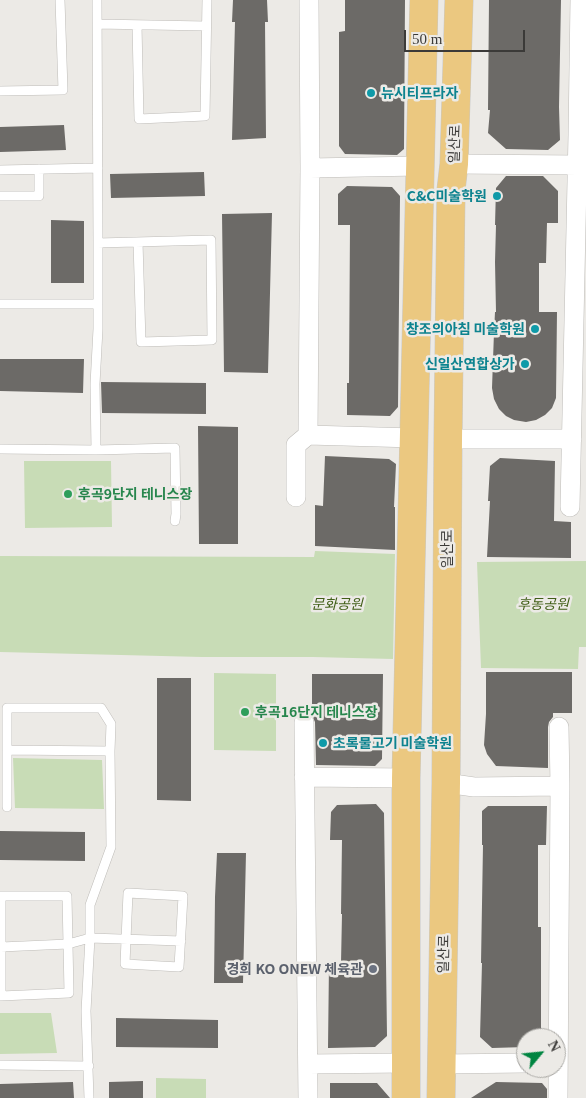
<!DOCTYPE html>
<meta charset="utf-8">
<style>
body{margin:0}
#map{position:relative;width:586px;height:1098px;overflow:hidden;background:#eceae6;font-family:Georgia,serif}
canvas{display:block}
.north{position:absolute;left:516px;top:1028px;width:50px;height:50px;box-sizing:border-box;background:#eceae6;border:1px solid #a5a4a0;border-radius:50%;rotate:62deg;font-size:14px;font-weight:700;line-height:20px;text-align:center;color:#3b3a38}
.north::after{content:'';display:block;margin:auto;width:18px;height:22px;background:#008541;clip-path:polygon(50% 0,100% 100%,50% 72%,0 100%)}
.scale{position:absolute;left:404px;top:30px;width:121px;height:22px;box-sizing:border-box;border:2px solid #3b3a38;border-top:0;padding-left:6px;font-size:15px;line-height:18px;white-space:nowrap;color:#3b3a38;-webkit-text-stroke:4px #eceae6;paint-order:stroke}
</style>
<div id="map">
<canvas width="586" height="1098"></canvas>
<div class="north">N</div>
<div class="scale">50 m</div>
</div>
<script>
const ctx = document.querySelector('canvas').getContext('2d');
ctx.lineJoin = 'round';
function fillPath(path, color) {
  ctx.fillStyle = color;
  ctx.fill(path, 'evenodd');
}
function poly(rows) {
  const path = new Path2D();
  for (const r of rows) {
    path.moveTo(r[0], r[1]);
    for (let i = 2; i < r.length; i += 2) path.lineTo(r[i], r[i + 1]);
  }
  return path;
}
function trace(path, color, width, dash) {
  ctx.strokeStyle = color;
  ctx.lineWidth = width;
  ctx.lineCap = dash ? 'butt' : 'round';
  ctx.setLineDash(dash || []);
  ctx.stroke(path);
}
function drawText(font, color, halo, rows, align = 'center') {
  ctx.font = font + ' Georgia,"Noto Sans KR",serif';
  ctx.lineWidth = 5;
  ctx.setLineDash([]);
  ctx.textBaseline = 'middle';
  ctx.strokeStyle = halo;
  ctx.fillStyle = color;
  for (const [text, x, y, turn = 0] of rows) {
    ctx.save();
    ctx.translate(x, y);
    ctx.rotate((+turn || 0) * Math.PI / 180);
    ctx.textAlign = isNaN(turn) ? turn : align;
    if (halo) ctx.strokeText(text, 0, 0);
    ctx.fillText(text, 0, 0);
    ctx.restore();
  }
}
fillPath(poly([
 [24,461,111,461,112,527,25,528],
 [315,551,395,554,393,659,313,657,202,657,0,652,0,556,314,557],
 [586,561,586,647,579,647,578,669,481,668,477,562],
 [214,673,276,674,276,751,214,750],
 [13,758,102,760,104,809,15,808],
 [0,1013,51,1013,57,1053,0,1054],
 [156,1078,206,1079,206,1098,156,1098]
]), '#c8dcb6');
fillPath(poly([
 [233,0,267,0,268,22,265,22,266,138,232,140,235,22,232,22],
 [345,0,405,0,404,149,397,155,345,154,339,146,339,32,345,31],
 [489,0,561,0,559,107,560,140,548,150,506,149,488,133,490,110,488,110],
 [64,125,66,150,0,152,0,127],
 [204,172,205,196,111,198,110,174],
 [506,176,543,176,558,191,558,223,547,223,546,263,539,263,539,312,557,312,556,398,552,408,545,415,536,420,526,422,514,420,506,416,499,409,494,399,492,388,494,332,495,312,496,312,495,262,496,225,495,225,496,188],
 [347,186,392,187,400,196,398,407,390,416,347,415,347,383,349,383,350,225,338,225,338,194],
 [272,213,268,373,224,372,222,214],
 [51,220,84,221,84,283,51,283],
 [0,359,84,359,83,393,0,391],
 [101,382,206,383,206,414,102,413],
 [198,426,238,427,238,544,199,544],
 [325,456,389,459,396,464,394,507,395,507,395,550,315,546,315,505,323,506],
 [500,458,555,461,554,521,571,522,571,558,487,557,490,501,488,501,490,466],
 [486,672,572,672,572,713,553,713,553,717,549,722,548,727,548,768,496,766,487,754,484,745,486,714],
 [312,674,383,674,382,759,375,766,316,765,315,722,312,715],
 [157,678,191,678,191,801,157,800],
 [376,804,384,813,387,1036,375,1047,328,1048,329,963,341,963,342,914,341,914,342,840,330,840,331,812,337,805],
 [488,806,547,806,546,845,538,845,538,927,541,927,541,1038,526,1038,526,1047,492,1048,480,1037,482,963,481,963,483,845,482,845,482,811],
 [0,831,85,832,85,861,0,860],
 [217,853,246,853,243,983,214,983,215,897],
 [116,1018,218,1020,218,1048,116,1047],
 [143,1081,143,1098,109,1098,109,1082],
 [73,1082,74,1098,0,1098,0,1084],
 [496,1082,542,1083,547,1089,547,1098,471,1098],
 [330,1083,377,1083,390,1098,330,1098]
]), '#6c6a67');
const lane = poly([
 [97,0,98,243,98,329,95,384,96,450,175,448,176,514,175,521],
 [97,24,206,26],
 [137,25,139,119,205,116,207,0],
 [0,91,63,90,60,0],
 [0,170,98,168],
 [0,196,39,196,39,169],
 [98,243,211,240,212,340,141,342,138,242],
 [0,304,98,304],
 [0,449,96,450],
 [7,750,110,751],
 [7,807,7,708,101,708,111,724,110,751,111,847,90,905,90,938,86,1011,89,1098],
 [128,893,183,896,179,967,125,964,128,893],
 [1,896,67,896,69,993,1,996,1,896],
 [1,947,68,944,90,938,181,941],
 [0,1065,89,1066]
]);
const street = poly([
 [454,164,578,165],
 [310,168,420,166],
 [308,435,414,438],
 [448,439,572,439],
 [296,497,296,445,308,435,310,168,309,0],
 [570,507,578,135,580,0],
 [304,722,308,1098],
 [304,777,406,778],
 [446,783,474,787,560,786],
 [308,1064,406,1063],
 [441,1064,526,1063],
 [558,1098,560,786,559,727]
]);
const primary = poly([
 [406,1098,406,778,424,0],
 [441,1098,446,783,448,439,451,190,454,164,459,0]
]);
trace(lane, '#bebcb8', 10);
trace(street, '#bebcb8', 20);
trace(primary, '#c8c8c7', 29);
trace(lane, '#fff', 9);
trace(street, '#fff', 19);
trace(primary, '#ebc880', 28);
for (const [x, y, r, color] of [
 [371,93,5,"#0f9aa8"],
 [497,196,5,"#0f9aa8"],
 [535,329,5,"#0f9aa8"],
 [525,364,5,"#0f9aa8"],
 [68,494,5,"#2e9e5b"],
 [245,712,5,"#2e9e5b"],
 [323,743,5,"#0f9aa8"],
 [373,969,5,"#6b7280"]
]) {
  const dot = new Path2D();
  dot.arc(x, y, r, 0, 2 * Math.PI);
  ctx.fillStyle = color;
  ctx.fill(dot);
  trace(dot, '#eceae6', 2);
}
drawText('bold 14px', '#0d838f', '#eceae6', [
 ["뉴시티프라자",381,93,"left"],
 ["C&C미술학원",487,196],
 ["창조의아침 미술학원",525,329],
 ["신일산연합상가",515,364],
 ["초록물고기 미술학원",333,743,"left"]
], 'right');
drawText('14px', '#3b3a38', '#eceae6', [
 ["일산로",454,144,-88],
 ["일산로",447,549,-90],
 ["일산로",443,954,-89]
]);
drawText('bold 14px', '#27864d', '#eceae6', [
 ["후곡9단지 테니스장",78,494],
 ["후곡16단지 테니스장",255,712]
], 'left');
drawText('italic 14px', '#415f18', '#eceae6', [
 ["문화공원",337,604],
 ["후동공원",543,604]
]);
drawText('bold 14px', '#5b616d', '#eceae6', [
 ["경희 KO ONEW 체육관",363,969]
], 'right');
</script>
